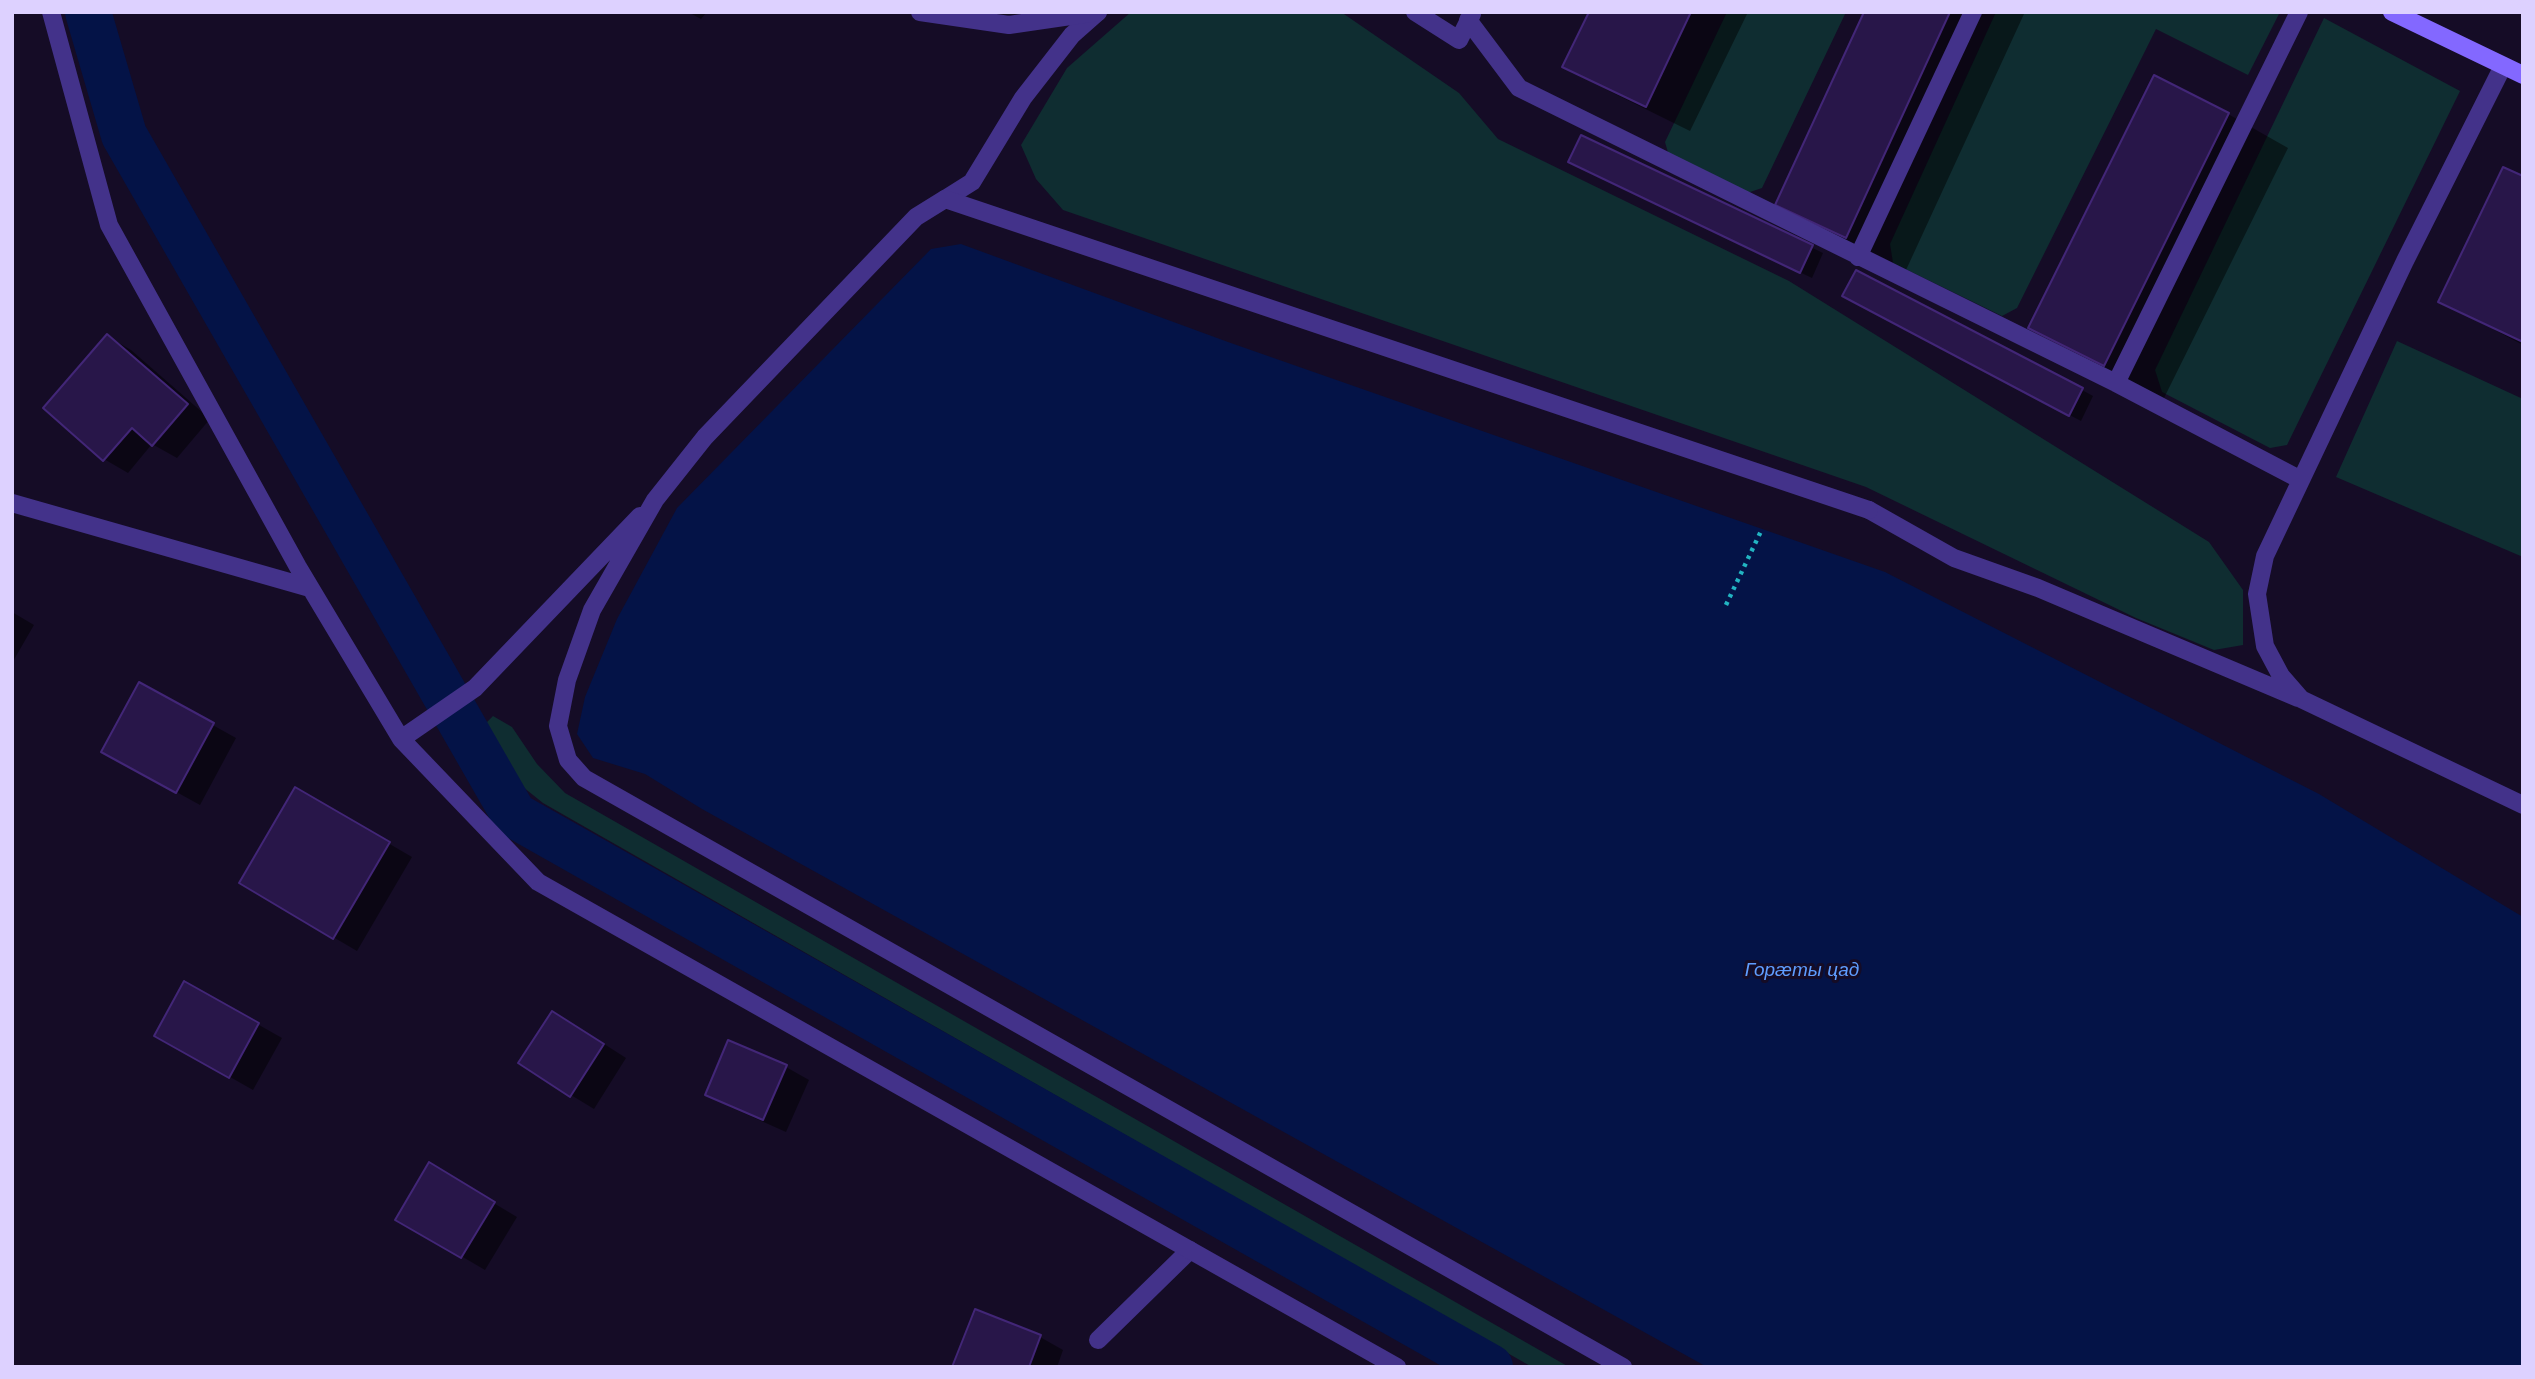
<!DOCTYPE html>
<meta charset="utf-8">
<style>
body{margin:0}
#map{position:relative;width:2535px;height:1379px;overflow:hidden;background:#150c26;font-family:"DM Sans",sans-serif}
canvas{display:block}
.frame{position:absolute;inset:0;border:14px solid #ddd1ff;pointer-events:none}
</style>
<div id="map">
<canvas width="2535" height="1379"></canvas>
<div class="frame"></div>
</div>
<script>
const ctx = document.querySelector('canvas').getContext('2d');
ctx.lineJoin = 'round';
function fillPath(path, color) {
  ctx.fillStyle = color;
  ctx.fill(path, 'evenodd');
}
function poly(rows) {
  const path = new Path2D();
  for (const r of rows) {
    path.moveTo(r[0], r[1]);
    for (let i = 2; i < r.length; i += 2) path.lineTo(r[i], r[i + 1]);
  }
  return path;
}
function trace(path, color, width, dash) {
  ctx.strokeStyle = color;
  ctx.lineWidth = width;
  ctx.lineCap = dash ? 'butt' : 'round';
  ctx.setLineDash(dash || []);
  ctx.stroke(path);
}
function drawText(font, color, halo, rows, align = 'center') {
  ctx.font = font + ' "DM Sans",sans-serif';
  ctx.lineWidth = 6;
  ctx.setLineDash([]);
  ctx.textBaseline = 'middle';
  ctx.strokeStyle = halo;
  ctx.fillStyle = color;
  for (const [text, x, y, turn = 0] of rows) {
    ctx.save();
    ctx.translate(x, y);
    ctx.rotate((+turn || 0) * Math.PI / 180);
    ctx.textAlign = isNaN(turn) ? turn : align;
    if (halo) ctx.strokeText(text, 0, 0);
    ctx.fillText(text, 0, 0);
    ctx.restore();
  }
}
fillPath(poly([
 [1131,12,1341,12,1459,93,1498,139,1789,281,2209,542,2243,590,2243,645,2214,650,2136,618,1866,487,1063,210,1036,179,1021,145,1067,68],
 [1727,12,1846,12,1762,188,1747,193,1669,156,1665,142],
 [1996,12,2280,12,2248,75,2156,29,2017,308,2002,316,1893,263,1890,244],
 [2324,18,2460,91,2287,445,2270,448,2162,392,2155,370],
 [2397,341,2523,399,2523,557,2336,477],
 [493,716,512,727,537,764,565,793,1569,1367,1532,1367,543,803,513,779,482,727]
]), '#0f2d31');
fillPath(poly([
 [961,244,1228,342,1885,572,2319,794,2523,917,2523,1367,1707,1367,702,809,645,774,593,758,577,734,585,697,617,619,677,508,931,249]
]), '#041347');
fillPath(poly([
 [688,12,707,12,701,19],
 [1591,12,1748,12,1690,131,1609,91,1565,66],
 [1866,12,2021,12,2024,14,1906,270,1836,238,1777,204],
 [2154,78,2228,114,2288,148,2164,398,2090,362,2031,327],
 [1582,137,1823,253,1812,278,1582,168],
 [2523,178,2523,345,2440,301],
 [1855,302,2082,390,2093,396,2081,421],
 [107,336,131,350,210,419,177,458,152,444,128,473,104,459],
 [12,612,34,625,12,663],
 [139,684,236,738,200,805,124,763],
 [295,789,412,857,357,951,241,883],
 [185,983,282,1038,253,1090,156,1035],
 [576,1026,626,1058,594,1109,571,1095],
 [786,1067,809,1080,786,1132,730,1107,707,1094],
 [430,1165,517,1217,485,1270,398,1219],
 [1040,1337,1063,1350,1057,1367,954,1367]
]), '#0007');
trace(poly([
 [88,12,124,135,514,815,1490,1367]
]), '#041347', 46);
const building = poly([
 [1589,12,1691,12,1646,107,1562,67,1589,12],
 [1864,12,1950,12,1846,238,1775,205,1864,12],
 [2154,75,2229,113,2104,366,2028,328,2154,75],
 [1581,135,1813,245,1800,273,1568,162,1581,135],
 [2503,167,2523,176,2523,342,2438,302,2503,167],
 [1856,270,2083,388,2069,416,1842,296,1856,270],
 [107,334,188,404,152,446,132,428,103,461,43,408,107,334],
 [139,682,214,723,176,793,101,752,139,682],
 [295,787,390,842,333,939,239,883,295,787],
 [184,981,259,1023,229,1078,154,1036,184,981],
 [552,1011,604,1044,570,1097,518,1063,552,1011],
 [728,1040,787,1065,763,1120,705,1095,728,1040],
 [429,1162,495,1202,461,1258,395,1220,429,1162],
 [975,1309,1041,1335,1029,1367,952,1367,975,1309]
]);
fillPath(building, '#281649');
trace(building, '#422677', 2);
trace(poly([
 [1726,605,1762,529]
]), '#22b4c2', 4.5, [3.5, 5]);
trace(poly([
 [1415,12,1459,40,1472,14],
 [1468,20,1519,88,2116,383,2301,480],
 [2503,66,2405,261,2265,556,2257,594,2265,646,2281,676,2301,699,2523,805],
 [945,199,972,182,1023,98,1072,35,1098,12],
 [1858,257,1973,12],
 [2116,383,2299,12],
 [1869,510,1954,558,2038,588,2298,698],
 [1098,1340,1190,1250]
]), '#43328a', 18);
trace(poly([
 [51,12,109,225,298,567,401,739,538,882,1397,1367],
 [920,12,1009,25,1098,12],
 [12,503,310,588],
 [401,739,475,688,640,516],
 [1623,1367,584,778,568,760,558,726,567,680,592,610,655,500,705,437,916,217,945,199,1869,510]
]), '#43328a', 18);
trace(poly([
 [2392,12,2523,75]
]), '#8368ff', 18);
drawText('italic 19px', '#5f9dff', '#150c26', [
 ["Горӕты цад",1802,971]
]);
</script>
